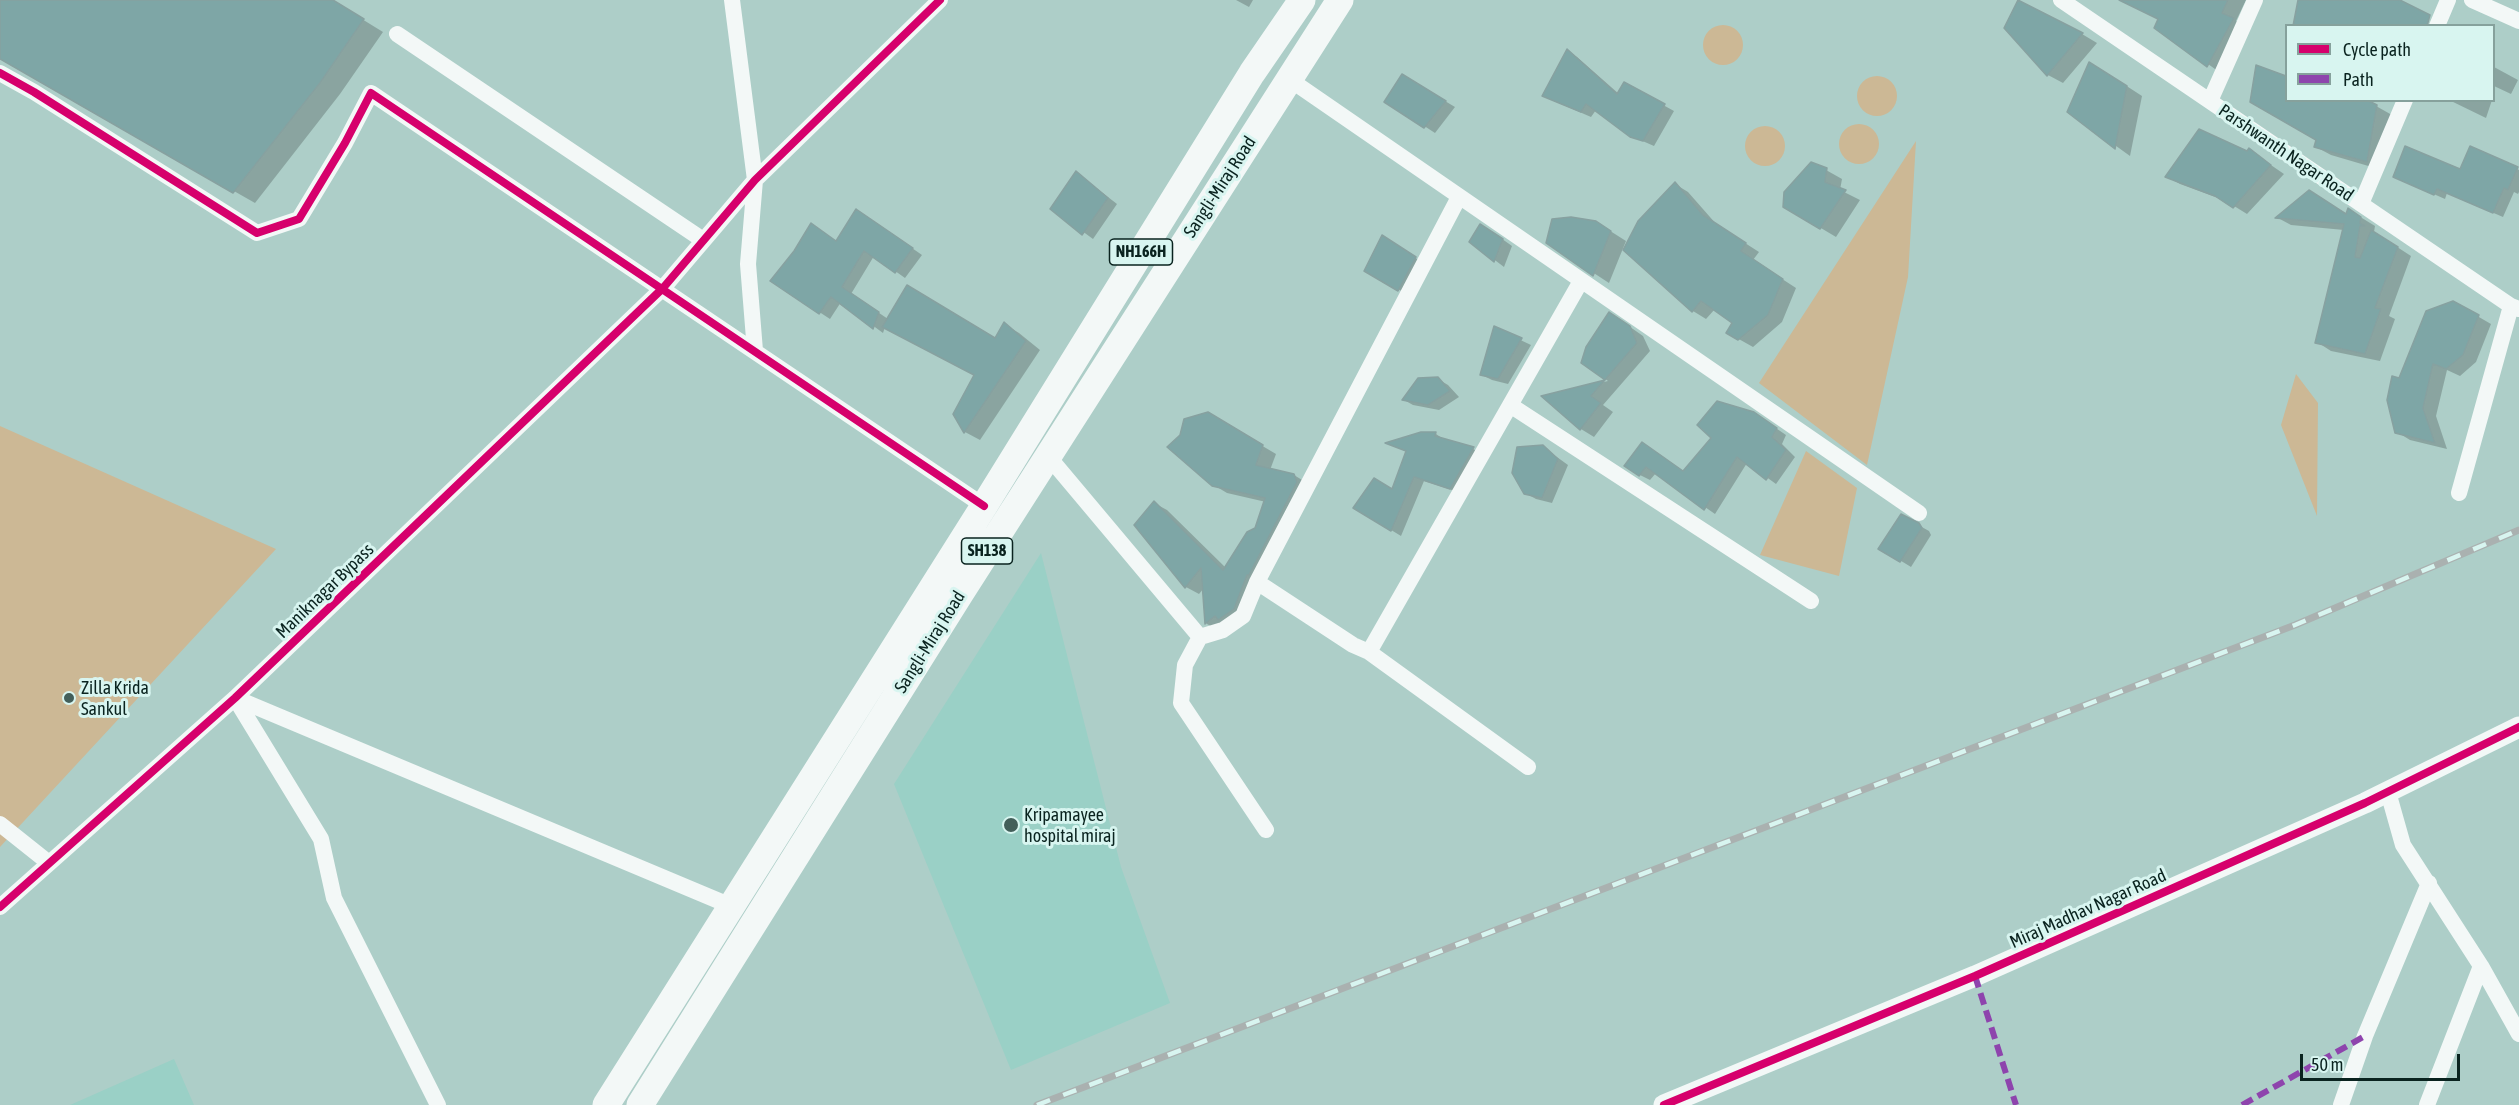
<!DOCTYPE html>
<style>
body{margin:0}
#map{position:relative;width:2519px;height:1105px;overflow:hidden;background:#adcec8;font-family:"Asap Condensed",sans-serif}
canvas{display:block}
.legend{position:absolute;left:2285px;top:24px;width:210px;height:78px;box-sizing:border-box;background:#d8f5f0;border:2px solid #86a19c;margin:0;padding:8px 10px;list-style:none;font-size:18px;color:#0a231f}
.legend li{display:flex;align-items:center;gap:12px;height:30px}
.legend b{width:30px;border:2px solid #86a19c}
.scale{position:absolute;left:2300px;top:1054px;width:160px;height:27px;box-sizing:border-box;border:3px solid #0a231f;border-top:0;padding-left:8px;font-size:18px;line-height:21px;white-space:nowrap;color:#0a231f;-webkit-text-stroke:4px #d8f5f0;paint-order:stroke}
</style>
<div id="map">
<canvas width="2519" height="1105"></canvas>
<ul class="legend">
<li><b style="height:8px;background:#d6006c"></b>Cycle path</li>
<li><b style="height:8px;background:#8e44ad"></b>Path</li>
</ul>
<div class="scale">50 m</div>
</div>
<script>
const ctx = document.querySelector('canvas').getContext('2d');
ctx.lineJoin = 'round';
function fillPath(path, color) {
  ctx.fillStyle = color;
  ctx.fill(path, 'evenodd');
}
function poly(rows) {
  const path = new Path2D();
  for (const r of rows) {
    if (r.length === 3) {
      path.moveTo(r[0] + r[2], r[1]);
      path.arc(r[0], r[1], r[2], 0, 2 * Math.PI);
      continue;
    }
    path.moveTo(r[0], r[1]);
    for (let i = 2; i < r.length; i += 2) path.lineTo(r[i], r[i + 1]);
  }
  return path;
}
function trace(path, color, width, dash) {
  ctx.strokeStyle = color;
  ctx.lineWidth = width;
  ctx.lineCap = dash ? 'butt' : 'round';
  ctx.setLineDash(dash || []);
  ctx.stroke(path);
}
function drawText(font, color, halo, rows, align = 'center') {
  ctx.font = font + ' "Asap Condensed",sans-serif';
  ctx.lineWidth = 6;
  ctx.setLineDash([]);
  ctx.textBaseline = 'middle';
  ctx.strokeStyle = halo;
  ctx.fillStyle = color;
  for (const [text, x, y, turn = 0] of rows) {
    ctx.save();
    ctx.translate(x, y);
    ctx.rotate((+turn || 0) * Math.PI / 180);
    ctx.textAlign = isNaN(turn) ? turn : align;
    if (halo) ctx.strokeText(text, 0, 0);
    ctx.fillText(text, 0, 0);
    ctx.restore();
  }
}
fillPath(poly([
 [1041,553,1121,867,1170,1003,1011,1070,894,784],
 [174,1059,194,1105,70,1105]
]), '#9ad0c6');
fillPath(poly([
 [1723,45,20],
 [1877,96,20],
 [1859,144,20],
 [1765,146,20],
 [1916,141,1908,277,1867,465,1759,383],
 [2296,374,2318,403,2317,516,2281,425],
 [0,426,276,549,0,847],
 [1806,451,1857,488,1839,576,1760,555]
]), '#ccb895');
fillPath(poly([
 [0,0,331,0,383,32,340,94,255,203,0,58],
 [1236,0,1253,0,1249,7],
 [2119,0,2246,0,2236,21,2248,27,2222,74,2156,27,2159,19],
 [2082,34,2097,43,2063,83,2048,75],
 [1567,51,1577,57,1619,94,1625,84,1674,111,1654,146,1631,136,1596,110,1591,117,1554,101],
 [2257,67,2286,78,2286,100,2376,106,2392,115,2382,170,2331,155,2316,147,2318,140],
 [2494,67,2518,80,2511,94,2494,86],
 [2105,72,2142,96,2130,156,2069,112],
 [1403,76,1455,107,1435,133,1386,101],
 [2449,100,2492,100,2486,118],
 [2471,148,2519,170,2519,192,2518,194,2514,192,2503,217,2447,193,2445,199,2395,177,2461,171],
 [2249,150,2284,174,2247,214,2226,201,2180,184,2167,177],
 [1826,170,1842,179,1840,190,1860,200,1836,237,1784,206],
 [1077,173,1117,204,1093,239,1052,209],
 [1675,184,1688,192,1717,225,1759,252,1753,260,1796,288,1782,322,1753,347,1728,333,1735,322,1715,309,1706,319,1693,311],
 [2349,210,2375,226,2374,232,2411,256,2389,316,2395,319,2380,361,2331,351,2317,342,2344,230,2291,225,2278,218,2347,215],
 [866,216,922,255,905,278,874,256,851,294,888,319,996,340,1004,324,1019,333,1040,350,980,440,965,432,976,375,885,327,883,333,841,302,830,319,772,281,795,252,812,225,837,242],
 [1596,222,1626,241,1609,283,1548,243],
 [1491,231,1512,246,1504,267,1471,242],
 [1392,243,1425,264,1408,295,1366,270],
 [2453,302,2491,324,2476,362,2460,376,2447,370,2436,416,2447,449,2410,440,2397,432,2400,380],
 [1623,322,1643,336,1650,351,1603,405,1613,412,1594,437,1581,429,1544,396,1608,381,1583,362],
 [1495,328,1531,345,1508,384,1492,380,1482,375],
 [1438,379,1448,385,1459,397,1439,410,1413,405,1404,400],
 [1764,420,1786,435,1782,444,1795,457,1776,484,1747,463,1715,514,1656,473,1650,480,1640,475,1643,444,1684,472],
 [1222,422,1276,454,1270,470,1294,475,1307,483,1248,616,1220,631,1207,624,1204,588,1199,594,1186,587,1154,503,1167,510,1226,568,1256,529,1266,502,1227,493,1212,484],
 [1421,433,1436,434,1445,440,1473,449,1483,454,1461,493,1424,481,1401,536,1355,508,1393,491,1407,452,1389,443],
 [1543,447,1568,465,1552,503,1536,499,1525,493],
 [1902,516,1929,531,1931,535,1911,567,1880,548]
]), '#0003');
const building = poly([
 [0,0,333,0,364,19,320,83,233,193,0,59,0,0],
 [2018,0,2083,33,2047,76,2004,28,2018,0],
 [2119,0,2228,0,2222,13,2234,18,2207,67,2154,28,2158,19,2119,0],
 [2298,0,2400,0,2430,15,2427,26,2293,26,2298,0],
 [1567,49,1617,94,1624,82,1665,104,1643,141,1630,137,1586,104,1581,112,1542,96,1567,49],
 [2089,62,2127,86,2115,149,2067,112,2089,62],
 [2256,65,2286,76,2286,100,2367,100,2377,105,2367,162,2314,147,2316,140,2250,102,2256,65],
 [1402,74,1446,101,1424,128,1384,102,1402,74],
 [2199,129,2247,151,2249,148,2271,165,2233,208,2215,196,2165,177,2199,129],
 [2405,146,2460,169,2470,146,2518,167,2508,190,2504,188,2493,213,2437,189,2434,195,2393,177,2405,146],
 [1811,162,1827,168,1825,182,1846,190,1820,229,1783,207,1784,192,1811,162],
 [1076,171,1108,198,1082,235,1050,209,1076,171],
 [1675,182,1703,215,1746,243,1741,251,1783,279,1768,315,1738,340,1726,333,1732,323,1701,301,1692,312,1623,250,1638,221,1675,182],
 [2309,190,2346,214,2348,208,2361,217,2360,223,2365,226,2360,226,2355,257,2360,258,2371,230,2398,247,2375,308,2381,309,2365,354,2315,343,2344,224,2275,218,2309,190],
 [856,209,913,248,895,273,864,251,842,287,879,312,873,329,831,297,819,314,770,281,794,251,811,223,836,241,856,209],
 [1571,217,1596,221,1611,231,1593,276,1546,243,1552,219,1571,217],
 [1480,224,1503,239,1494,262,1469,242,1480,224],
 [1382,235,1416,257,1398,291,1364,271,1382,235],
 [907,285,995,338,1004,322,1026,341,964,433,953,414,974,375,882,327,907,285],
 [2453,301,2479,315,2463,355,2446,369,2433,364,2423,408,2435,443,2395,433,2387,400,2392,376,2399,378,2426,311,2453,301],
 [1609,312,1630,326,1637,343,1591,396,1601,403,1580,430,1541,396,1605,380,1581,363,1586,347,1609,312],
 [1494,326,1522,338,1498,379,1480,375,1494,326],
 [1438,377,1450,391,1428,405,1402,400,1418,378,1438,377],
 [1717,401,1754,412,1777,428,1772,437,1786,450,1766,480,1737,457,1704,510,1646,467,1639,476,1624,466,1642,442,1683,471,1711,438,1697,425,1717,401],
 [1208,412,1263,445,1256,465,1294,474,1297,482,1249,575,1247,575,1234,609,1218,620,1215,616,1205,624,1201,568,1185,588,1134,525,1154,501,1223,570,1247,532,1255,528,1265,498,1212,486,1167,447,1180,435,1184,419,1208,412],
 [1421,432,1436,432,1435,436,1474,447,1450,489,1414,477,1391,531,1353,508,1374,478,1392,489,1406,451,1385,443,1421,432],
 [1543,445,1558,459,1542,498,1524,494,1512,473,1517,447,1543,445],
 [1901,514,1919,523,1922,528,1900,562,1878,549,1901,514]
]);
fillPath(building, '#7ea6a6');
trace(building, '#87a1a0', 1.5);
trace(poly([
 [732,0,755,180,748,264,755,351],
 [2061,0,2511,306,2519,309],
 [2472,0,2519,21],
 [2437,26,2448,0],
 [397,34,703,240],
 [0,73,34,92,257,233,299,219,345,143,371,93,984,506],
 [1289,79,1919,513],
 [2210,101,2255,0],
 [2361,204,2405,100],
 [1510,405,1811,601],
 [1048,456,1200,637,1223,630,1243,616,1257,582,1459,197],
 [2459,493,2511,306],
 [1257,582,1353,645,1369,652,1581,281],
 [1200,637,1185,665,1181,703,1266,830],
 [1369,652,1528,767],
 [235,698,731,906],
 [235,698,321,839,334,898,438,1105],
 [2388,792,2403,845,2481,966,2519,1034],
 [0,824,49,863],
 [0,907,235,698,663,288,755,180,940,0],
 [2341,1105,2365,1036,2429,883],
 [2427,1105,2481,966]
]), '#f3f8f7', 16);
trace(poly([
 [1664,1105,1975,976,2365,803,2519,727]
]), '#f3f8f7', 21);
trace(poly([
 [606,1105,984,506,1252,73,1302,0],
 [640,1105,960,594,1340,0]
]), '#f3f8f7', 27);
const rail = poly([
 [1037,1105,2295,625,2519,530]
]);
trace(rail, '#aab1b0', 7);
trace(rail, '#d8f5f0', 4.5, [14]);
trace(poly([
 [1975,976,2016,1105],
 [2242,1105,2365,1036]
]), '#8e44ad', 6, [12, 6]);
trace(poly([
 [0,73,34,92,257,233,299,219,345,143,371,93,984,506],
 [0,907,235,698,663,288,755,180,940,0],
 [1664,1105,1975,976,2365,803,2519,727]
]), '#d6006c', 8);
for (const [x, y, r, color] of [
 [69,698,6,"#435f5a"],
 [1011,825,8,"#435f5a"]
]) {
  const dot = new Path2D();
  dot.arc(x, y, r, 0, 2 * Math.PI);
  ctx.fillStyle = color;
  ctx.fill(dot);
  trace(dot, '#d8f5f0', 2);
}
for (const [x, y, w] of [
 [1141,252,63],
 [987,551,51]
]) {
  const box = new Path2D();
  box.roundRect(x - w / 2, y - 13, w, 26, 4.5);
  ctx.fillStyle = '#d8f5f0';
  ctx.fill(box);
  trace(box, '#0a231f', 1.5);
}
drawText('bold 16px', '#0a231f', null, [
 ["NH166H",1141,252],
 ["SH138",987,551]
]);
drawText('18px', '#0a231f', '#d8f5f0', [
 ["Parshwanth Nagar Road",2286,153,34],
 ["Sangli-Miraj Road",1220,187,-57],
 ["Maniknagar Bypass",325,591,-44],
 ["Sangli-Miraj Road",930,642,-58],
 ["Miraj Madhav Nagar Road",2088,909,-24]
]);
drawText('18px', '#0a231f', '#d8f5f0', [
 ["Zilla Krida",81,688],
 ["Sankul",81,709],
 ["Kripamayee",1024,815],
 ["hospital miraj",1024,836]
], 'left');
</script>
